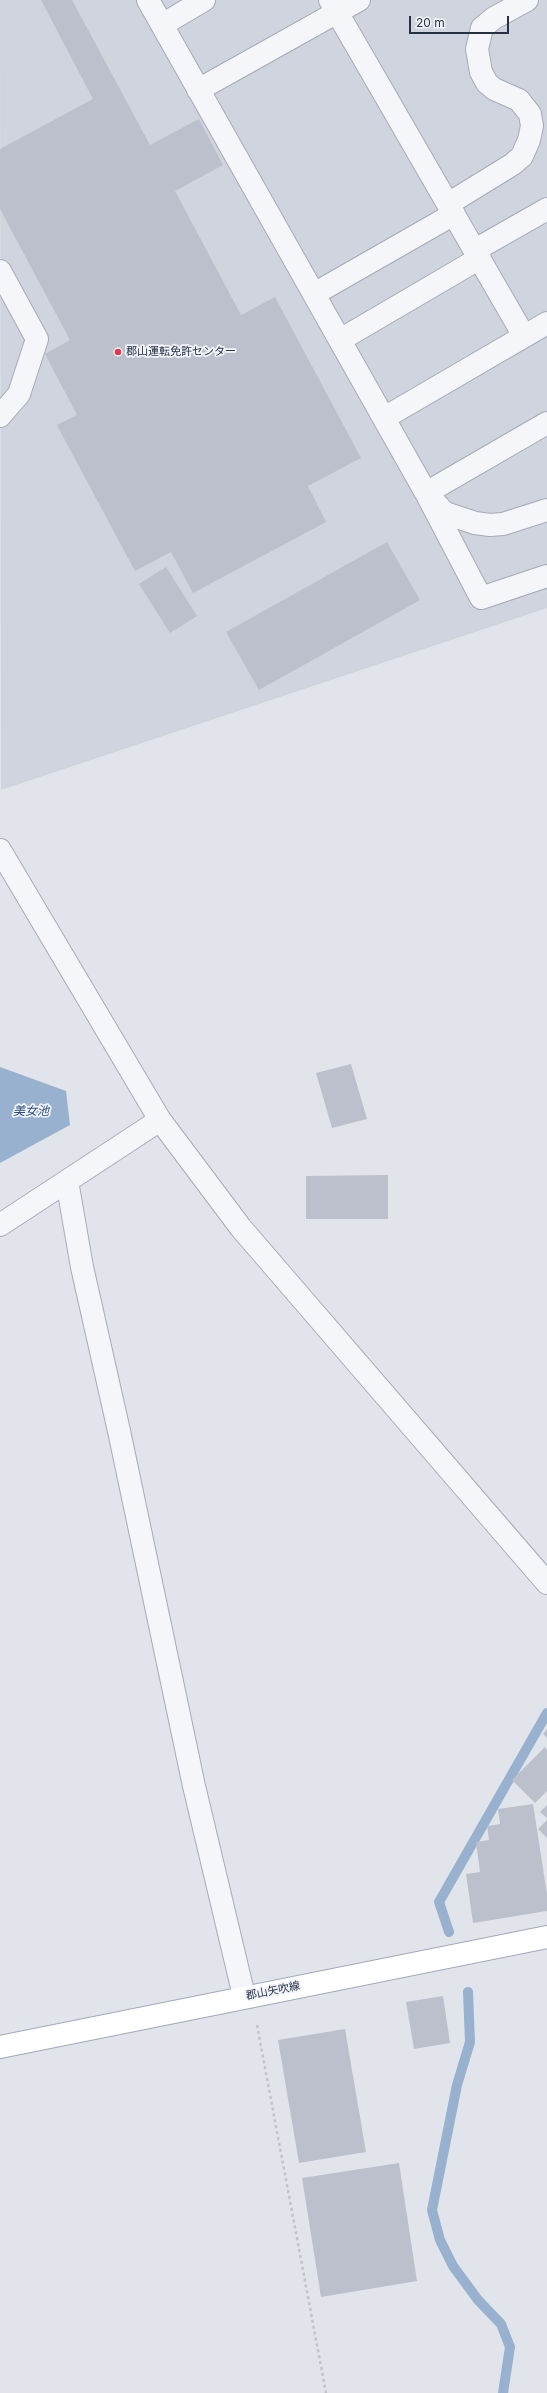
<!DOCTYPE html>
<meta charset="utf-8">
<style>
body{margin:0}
#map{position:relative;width:547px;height:2393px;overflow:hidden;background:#e1e5eb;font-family:Inter,sans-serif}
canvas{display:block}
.scale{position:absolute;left:409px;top:16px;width:100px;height:18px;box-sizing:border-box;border:2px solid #273145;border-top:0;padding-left:5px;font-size:12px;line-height:14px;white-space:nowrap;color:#273145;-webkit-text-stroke:3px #f1f4f8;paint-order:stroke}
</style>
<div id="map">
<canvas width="547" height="2393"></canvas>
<div class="scale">20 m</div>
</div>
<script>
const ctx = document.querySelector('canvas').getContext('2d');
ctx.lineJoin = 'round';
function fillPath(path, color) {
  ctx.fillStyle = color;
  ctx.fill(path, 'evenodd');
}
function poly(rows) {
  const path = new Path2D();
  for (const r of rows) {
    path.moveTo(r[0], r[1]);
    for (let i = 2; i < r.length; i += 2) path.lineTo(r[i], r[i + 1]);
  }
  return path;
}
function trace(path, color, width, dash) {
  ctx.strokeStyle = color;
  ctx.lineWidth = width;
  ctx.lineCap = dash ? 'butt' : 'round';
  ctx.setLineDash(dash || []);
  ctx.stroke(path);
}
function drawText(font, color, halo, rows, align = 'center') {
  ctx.font = font + ' Inter,"Noto Sans JP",sans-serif';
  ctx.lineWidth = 3.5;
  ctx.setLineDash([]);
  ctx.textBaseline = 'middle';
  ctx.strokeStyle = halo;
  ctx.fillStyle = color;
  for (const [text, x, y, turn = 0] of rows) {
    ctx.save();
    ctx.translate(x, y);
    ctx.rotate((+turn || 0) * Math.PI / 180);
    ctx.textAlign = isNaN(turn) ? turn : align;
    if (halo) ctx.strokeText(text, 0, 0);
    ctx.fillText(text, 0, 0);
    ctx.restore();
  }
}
fillPath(poly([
 [0,0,547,0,547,608,1,790]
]), '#cfd4de');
fillPath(poly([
 [0,1067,66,1091,70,1125,0,1163]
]), '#98b1cf');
trace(poly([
 [449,1932,439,1902,547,1713],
 [468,1992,470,2042,457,2085,432,2210,440,2240,453,2266,478,2300,501,2324,510,2347,503,2393]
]), '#98b1cf', 10);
fillPath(poly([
 [41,0,72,0,150,145,199,119,223,165,175,191,241,315,275,297,361,458,308,486,326,522,193,593,171,552,135,571,60,431,57,425,77,415,45,354,70,340,0,209,0,149,93,99],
 [387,542,420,600,259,690,226,632],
 [166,567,197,616,170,633,139,584],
 [351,1064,367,1119,332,1128,316,1073],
 [388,1175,388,1219,306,1219,306,1176],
 [547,1729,547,1738,543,1734],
 [545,1747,547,1750,547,1791,535,1803,512,1780],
 [533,1804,547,1894,547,1911,473,1923,466,1874,480,1872,476,1842,489,1840,487,1826,500,1824,498,1809],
 [547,1805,547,1818,540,1812],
 [547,1820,547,1838,538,1829],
 [443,1996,450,2043,414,2049,406,2002],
 [345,2029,366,2152,299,2163,278,2040],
 [399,2163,417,2281,321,2297,302,2178]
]), '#bbc0cc');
const minor = poly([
 [148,0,426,493,445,513,475,523,490,525,503,524,547,510],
 [330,0,524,336],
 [162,25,204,0],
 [198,90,359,0],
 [448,204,513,164,522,156,529,140,532,126,530,114,519,100,494,89,487,83,481,72,477,49,482,28,494,18,527,0],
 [475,250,547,209],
 [0,271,37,339,19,394,0,416],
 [314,294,454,214],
 [340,340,480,258],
 [384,418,547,323],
 [547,423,426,493,481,598,547,576],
 [0,850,160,1120,241,1228,547,1583],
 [67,1181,82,1267,119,1431,194,1786,244,1996],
 [0,1225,160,1120]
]);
const major = poly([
 [0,2047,547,1937]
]);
trace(minor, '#a5abb6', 24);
trace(major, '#9fa8b9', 24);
trace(poly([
 [257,2025,326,2393]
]), '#bfc3ca', 2.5, [3, 3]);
trace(minor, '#f5f6f9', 22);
trace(major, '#fff', 22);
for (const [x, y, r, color] of [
 [118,352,4,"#de394a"]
]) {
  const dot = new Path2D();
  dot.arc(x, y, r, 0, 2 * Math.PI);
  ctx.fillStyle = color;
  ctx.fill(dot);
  trace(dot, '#f1f4f8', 1.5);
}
drawText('11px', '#273145', '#f1f4f8', [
 ["郡山運転免許センター",126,352]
], 'left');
drawText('11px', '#273145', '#f1f4f8', [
 ["郡山矢吹線",273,1991,-11]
]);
drawText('italic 12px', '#2c4d7f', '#f1f4f8', [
 ["美女池",31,1111]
]);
</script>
